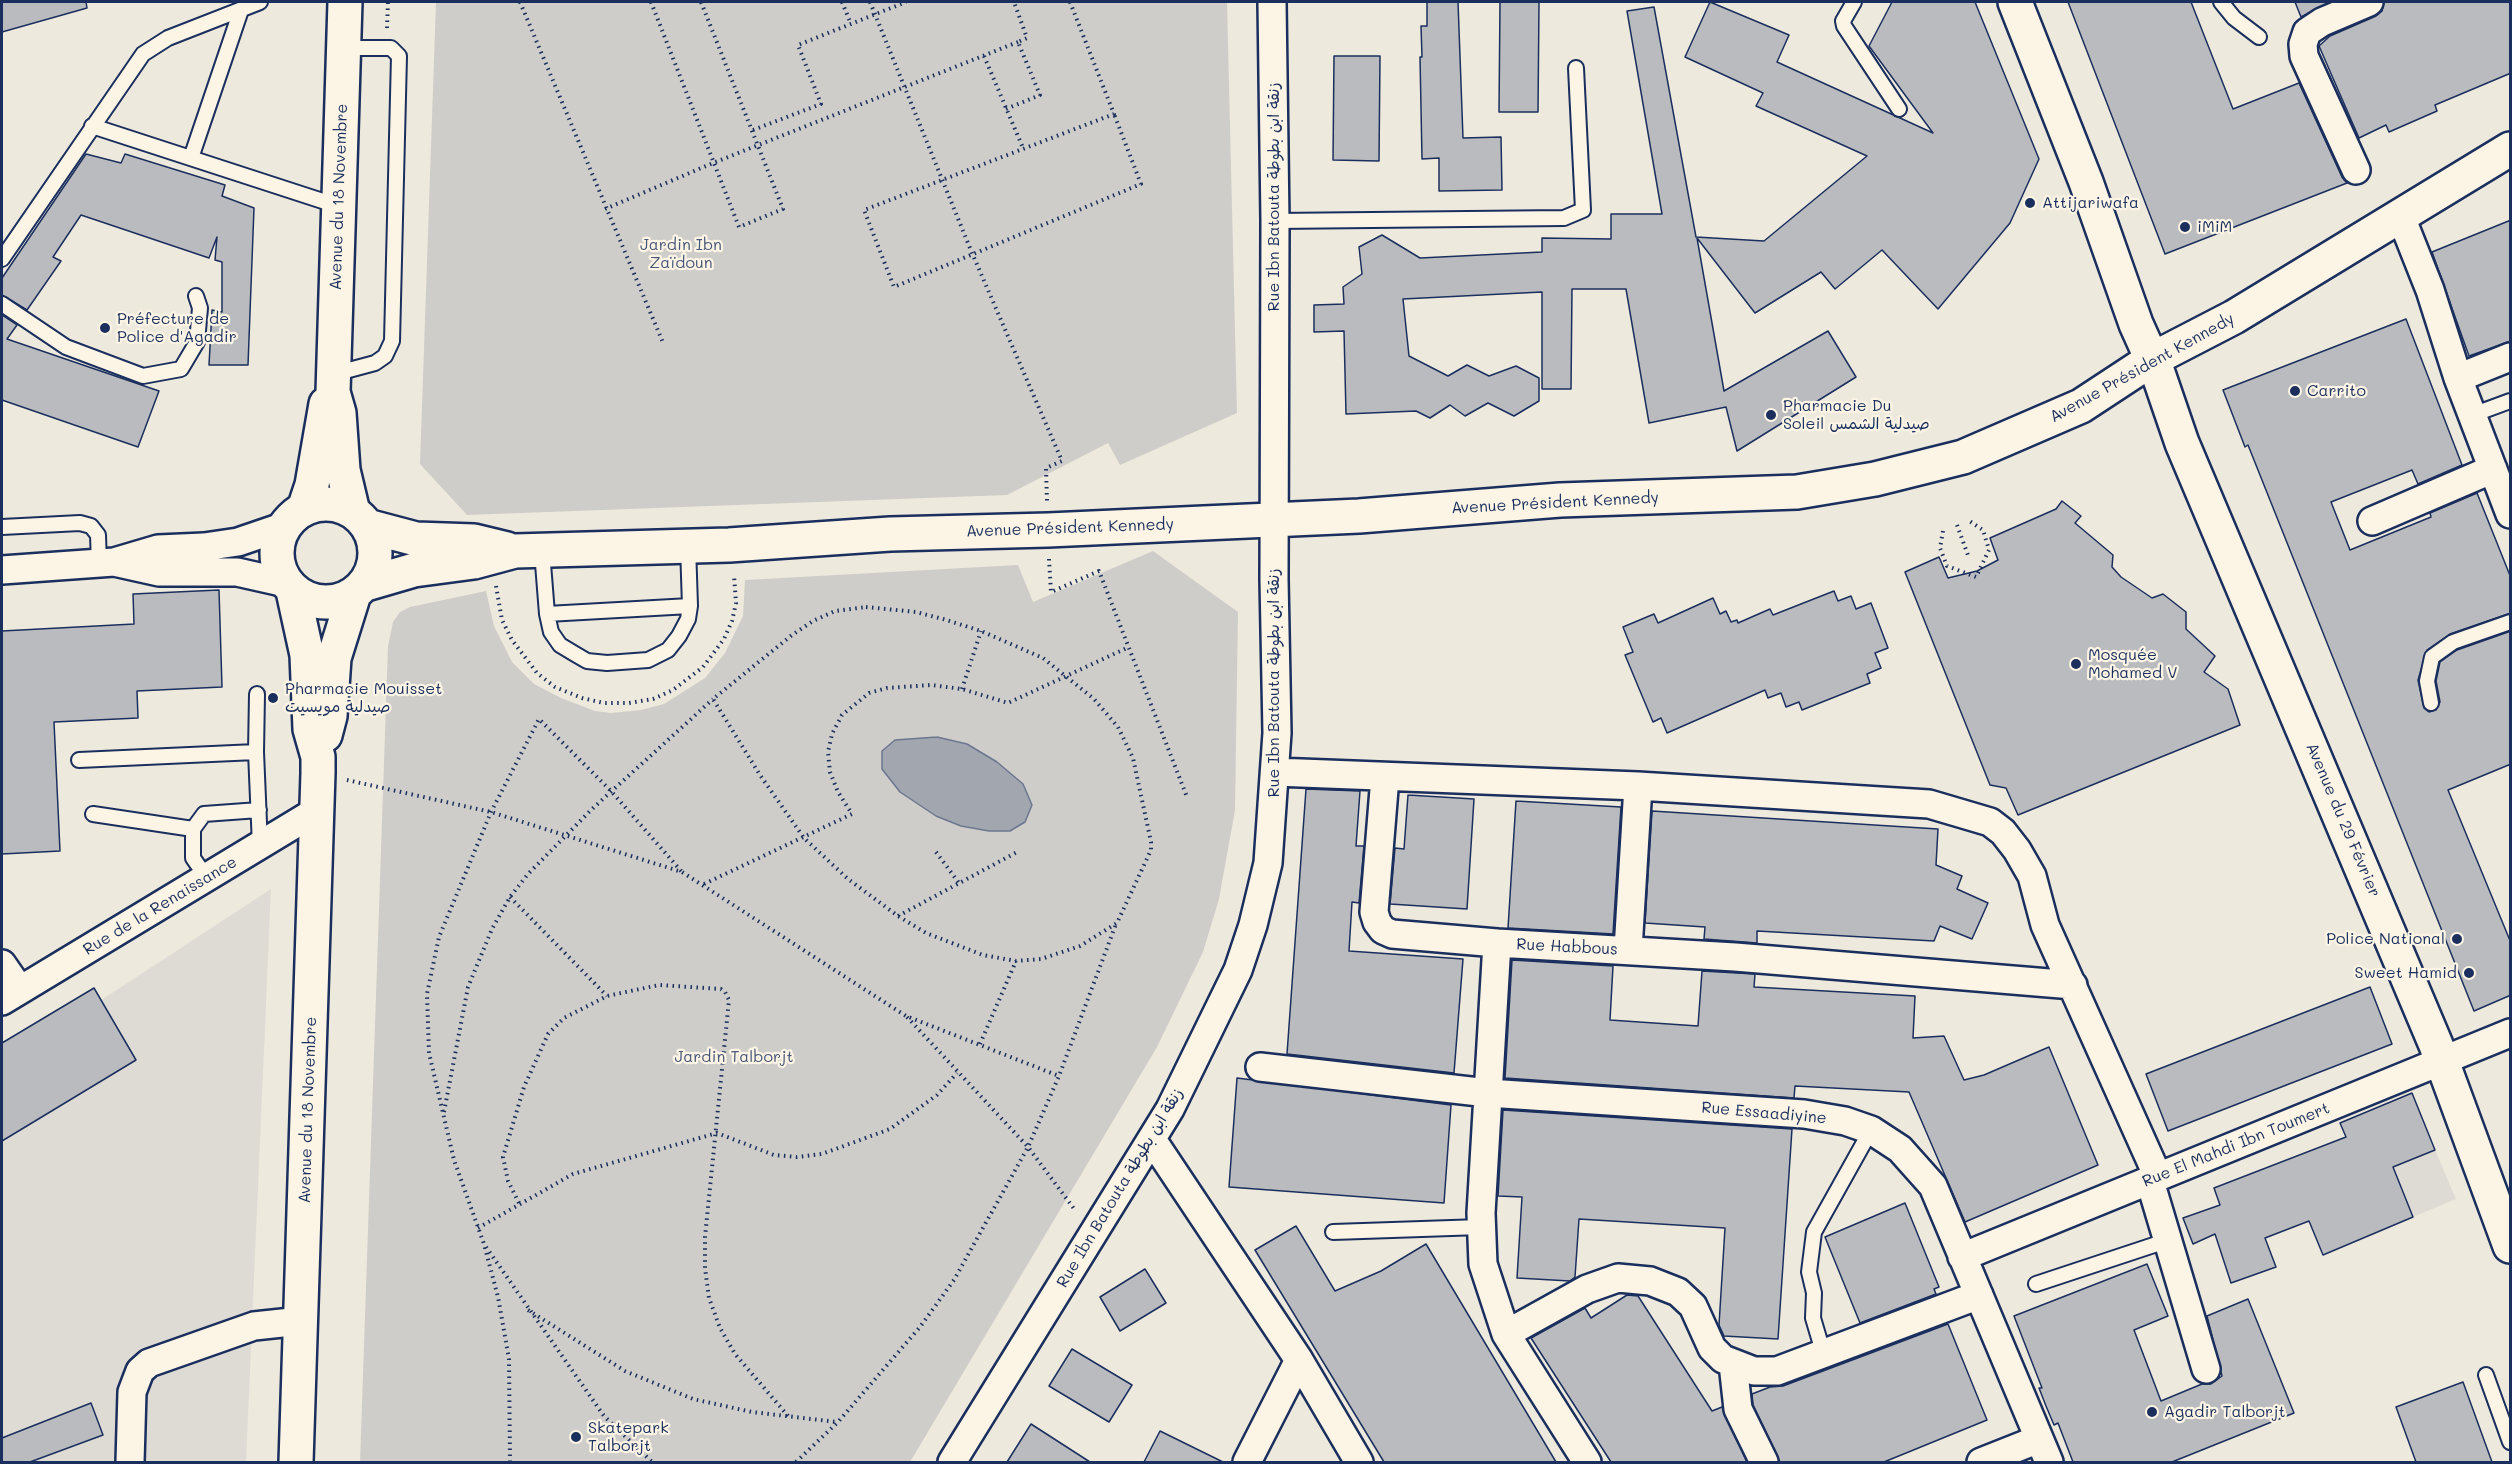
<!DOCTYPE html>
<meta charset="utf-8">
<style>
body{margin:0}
#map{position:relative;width:2512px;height:1464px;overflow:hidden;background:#eee9dd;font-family:Mali,sans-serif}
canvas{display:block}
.frame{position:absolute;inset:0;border:3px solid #1b2f5e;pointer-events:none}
</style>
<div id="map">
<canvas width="2512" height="1464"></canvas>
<div class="frame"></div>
</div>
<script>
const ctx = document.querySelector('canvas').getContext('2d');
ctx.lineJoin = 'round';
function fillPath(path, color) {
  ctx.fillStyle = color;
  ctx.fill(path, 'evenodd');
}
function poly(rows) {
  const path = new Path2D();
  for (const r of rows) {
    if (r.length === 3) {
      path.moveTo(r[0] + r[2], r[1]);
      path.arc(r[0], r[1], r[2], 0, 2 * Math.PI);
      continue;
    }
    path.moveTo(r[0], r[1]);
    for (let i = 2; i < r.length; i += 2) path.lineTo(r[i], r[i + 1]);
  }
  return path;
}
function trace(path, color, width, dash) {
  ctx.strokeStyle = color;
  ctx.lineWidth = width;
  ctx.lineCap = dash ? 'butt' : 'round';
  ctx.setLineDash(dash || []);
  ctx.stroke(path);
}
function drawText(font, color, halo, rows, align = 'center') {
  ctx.font = font + ' Mali,"Playpen Sans Arabic",sans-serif';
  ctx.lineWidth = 4.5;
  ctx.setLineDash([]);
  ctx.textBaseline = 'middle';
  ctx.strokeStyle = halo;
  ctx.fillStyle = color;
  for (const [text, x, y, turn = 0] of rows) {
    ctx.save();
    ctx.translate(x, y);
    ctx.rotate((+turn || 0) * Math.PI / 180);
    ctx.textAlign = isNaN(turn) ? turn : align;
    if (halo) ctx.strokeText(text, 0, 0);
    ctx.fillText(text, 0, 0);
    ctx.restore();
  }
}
fillPath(poly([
 [271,889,246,1462,2,1462,2,1065],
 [2435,1150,2456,1199,2413,1217,2393,1167]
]), '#dedbd4');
fillPath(poly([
 [436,2,1227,2,1237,413,1120,465,1108,443,1007,495,467,515,420,464],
 [1153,551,1238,612,1235,810,1219,899,1203,952,1157,1047,910,1462,360,1462,388,646,393,622,400,612,410,607,486,591,494,626,512,662,534,684,561,698,595,711,611,713,641,710,664,704,705,678,725,653,743,616,745,580,1018,565,1033,602]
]), '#cfcdca');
const water = poly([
 [937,737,967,744,997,762,1023,784,1032,805,1025,822,1010,831,989,831,961,826,936,816,900,792,882,769,882,751,895,740,937,737]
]);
fillPath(water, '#a2a7af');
trace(water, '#6c778f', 1.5);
const building = poly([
 [2,2,86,2,87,8,2,32,2,2],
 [1427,2,1458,2,1463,138,1501,137,1502,190,1439,191,1439,158,1422,159,1420,57,1422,57,1421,26,1427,26,1427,2],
 [1500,2,1539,2,1538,112,1499,112,1500,2],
 [1710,2,1789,35,1777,62,1933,133,1869,46,1892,2,1975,2,2039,159,2010,223,1938,309,1882,250,1835,289,1821,272,1755,313,1697,238,1724,391,1828,331,1856,377,1737,451,1726,407,1649,423,1626,289,1572,289,1571,389,1542,389,1542,292,1403,299,1409,356,1448,376,1467,365,1489,376,1516,366,1539,378,1539,401,1514,416,1488,403,1465,416,1450,405,1430,418,1416,411,1346,414,1344,331,1314,332,1314,305,1344,304,1343,287,1362,274,1359,247,1382,235,1420,258,1542,252,1542,238,1611,239,1611,214,1662,214,1627,11,1654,7,1696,237,1764,241,1867,156,1756,106,1763,93,1685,57,1710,2],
 [2068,2,2191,2,2233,109,2299,83,2342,177,2347,183,2165,254,2068,2],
 [2295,2,2330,2,2301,17,2295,2],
 [2384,2,2511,2,2511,73,2435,105,2437,111,2389,132,2386,125,2359,138,2319,46,2330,36,2376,16,2382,11,2384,2],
 [1334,56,1380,56,1379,161,1333,160,1334,56],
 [86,154,121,163,125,154,225,185,222,196,254,208,248,365,209,365,212,310,222,312,222,262,215,260,217,237,209,258,81,215,53,257,61,261,27,310,2,295,2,278,86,154],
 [2511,220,2511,341,2469,356,2432,252,2511,220],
 [2,315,17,325,7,339,159,391,138,447,2,400,2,315],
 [2406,319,2462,465,2418,484,2412,470,2331,502,2350,550,2431,517,2430,513,2477,493,2511,578,2511,613,2450,634,2427,650,2418,680,2424,708,2429,712,2436,710,2440,702,2436,681,2440,662,2457,650,2511,631,2511,764,2448,790,2511,943,2511,995,2474,1011,2248,445,2245,447,2223,390,2406,319],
 [2062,501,2081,516,2075,523,2113,555,2112,567,2121,577,2152,598,2163,594,2186,612,2186,629,2215,656,2204,672,2228,689,2240,725,2018,815,2006,788,1990,785,1905,572,1939,557,1948,578,1977,571,1998,560,1990,538,2056,509,2062,501],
 [219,590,222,687,137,691,138,718,54,722,60,851,2,854,2,631,134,624,133,594,219,590],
 [1834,591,1838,601,1851,596,1856,609,1871,603,1888,648,1875,653,1881,668,1867,674,1870,683,1802,710,1799,702,1786,707,1781,693,1768,698,1765,690,1667,733,1661,718,1653,722,1625,655,1633,652,1623,627,1654,614,1658,623,1713,598,1720,614,1726,611,1731,622,1737,620,1738,623,1770,609,1773,615,1834,591],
 [1306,789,1360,791,1356,846,1364,846,1359,903,1352,902,1349,951,1463,959,1454,1073,1287,1054,1306,789],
 [1408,795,1474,799,1467,909,1390,904,1395,848,1404,849,1408,795],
 [1516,801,1621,807,1613,934,1508,928,1516,801],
 [1652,811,1938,829,1936,865,1962,876,1957,889,1988,903,1972,939,1940,926,1934,941,1757,931,1757,943,1704,939,1705,927,1645,923,1652,811],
 [1512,960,1613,966,1610,1020,1698,1026,1702,971,1755,974,1754,987,1915,996,1913,1038,1944,1036,1964,1080,1984,1075,2049,1047,2098,1165,1965,1222,1909,1092,1795,1086,1794,1098,1505,1078,1512,960],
 [2370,987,2392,1044,2168,1131,2146,1074,2370,987],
 [94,988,136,1060,2,1141,2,1043,94,988],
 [1237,1078,1451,1105,1444,1203,1229,1187,1237,1078],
 [2412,1093,2435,1150,2393,1167,2413,1217,2323,1255,2309,1221,2265,1238,2276,1267,2231,1283,2215,1234,2193,1244,2183,1218,2220,1205,2214,1188,2346,1137,2340,1123,2412,1093],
 [1503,1110,1792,1129,1778,1339,1724,1336,1719,1325,1725,1228,1579,1219,1575,1277,1570,1281,1517,1278,1522,1197,1498,1196,1503,1110],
 [1905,1203,1939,1287,1934,1289,1936,1294,1860,1323,1825,1237,1905,1203],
 [1296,1226,1335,1291,1381,1271,1426,1244,1556,1462,1384,1462,1255,1250,1296,1226],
 [2147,1264,2168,1316,2134,1330,2161,1401,2202,1384,2211,1384,2222,1376,2207,1316,2248,1299,2294,1413,2172,1462,2073,1462,2058,1423,2054,1425,2046,1406,2039,1388,2042,1388,2014,1316,2147,1264],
 [1145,1269,1166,1303,1120,1331,1100,1297,1145,1269],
 [1627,1295,1638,1296,1712,1411,1722,1407,1747,1462,1611,1462,1531,1338,1585,1308,1591,1318,1627,1295],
 [1948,1324,1987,1420,1884,1462,1780,1462,1753,1405,1752,1394,1770,1387,1783,1386,1948,1324],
 [1072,1349,1132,1385,1109,1422,1049,1386,1072,1349],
 [2463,1382,2492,1462,2416,1462,2396,1407,2463,1382],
 [91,1403,103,1435,30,1462,2,1462,2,1438,91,1403],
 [1031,1424,1090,1462,1007,1462,1031,1424],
 [1160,1431,1223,1462,1144,1462,1160,1431]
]);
fillPath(building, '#babbbe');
trace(building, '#1b2f5e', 1.5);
const service = poly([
 [1854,2,1843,21,1844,26,1899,109],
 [2221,2,2234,18,2259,37],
 [92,126,338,206],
 [191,158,241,10],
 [1275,221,1564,218,1583,210,1576,68],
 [2,259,143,54,168,38,260,2],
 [2,304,66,347,143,376,181,369,197,342,200,308,196,296],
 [334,374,375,363,385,356,392,341,399,56,391,48,344,48],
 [2472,415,2510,401],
 [2,527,80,523,91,526,98,535,99,564],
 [542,551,547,614,551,632,560,645,575,654,587,661,607,663,648,660,668,650,679,636,688,619,690,606,688,546],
 [547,614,690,606],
 [257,694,256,752,260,846],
 [2431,703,2427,681,2432,657,2453,642,2510,622],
 [79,760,256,752],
 [93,814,193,829],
 [207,878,193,858,193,829,204,814,259,810],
 [1333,1232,1481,1227],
 [2036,1284,2166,1241],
 [1827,1353,1821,1345,1813,1318,1814,1293,1809,1272,1814,1232,1871,1130],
 [2486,1375,2510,1442]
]);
const minor = poly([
 [2356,170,2304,56,2303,44,2307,32,2322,22,2369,2],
 [2401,217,2430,290,2458,378,2510,514],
 [2458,378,2510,357],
 [2372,521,2493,469],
 [114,562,159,572,237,572,286,583],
 [2,570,114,562,158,549,204,547,238,542,285,526],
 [1275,772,1638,786,1929,804,1990,822,2003,832,2017,850,2032,876,2045,925,2158,1177],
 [1385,777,1374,912,1377,922,1383,930,1392,934,1497,943],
 [1628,950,1638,786],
 [2,964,20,990],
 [2,1001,318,810],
 [1260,1067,1488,1093,1804,1114,1845,1121,1871,1130,1900,1149,1933,1186,2049,1462],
 [1153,1141,1299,1360,1359,1462],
 [2150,1181,2206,1369],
 [1962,1257,2510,1033],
 [1506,1334,1587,1289,1618,1278,1650,1281,1678,1292,1693,1306,1712,1348,1723,1359,1754,1371,1777,1371,1979,1295],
 [1733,1364,1738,1409,1764,1462],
 [130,1462,132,1392,140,1371,149,1363,254,1326,301,1321],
 [952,1462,1170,1109,1238,970,1253,925,1268,863,1277,733,1274,579,1275,221,1272,2],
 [1247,1462,1299,1360],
 [1587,1462,1506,1334,1483,1264,1481,1213,1497,943,1735,957,2073,985],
 [1981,1462,2039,1439]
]);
const tertiary = poly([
 [345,2,333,392,339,413,343,470,353,512],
 [2015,2,2086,182,2136,324,2158,373,2182,443,2436,1045,2510,1246],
 [326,553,49],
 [304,509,312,485,326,404],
 [367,526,416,539,474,541,507,549],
 [366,584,414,570,474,562,515,551,729,545,890,534,1048,530,1359,516,1560,500,1797,492,1875,479,1963,457,2081,406,2151,360,2234,317,2510,149],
 [293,591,307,655,310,729,318,757,318,773,296,1462],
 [325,735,330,716,334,658,354,594]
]);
trace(service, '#1b2f5e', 18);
trace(minor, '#1b2f5e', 32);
trace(tertiary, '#1b2f5e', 38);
trace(poly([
 [520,2,664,345],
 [651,2,739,227,783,209,701,2],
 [842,2,851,24],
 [870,2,972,253,1062,461,1046,468,1047,501],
 [1070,2,1114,114,864,210,894,287,1141,184,1114,114],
 [387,28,388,2],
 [984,56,1023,148],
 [1006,109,1040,95,1018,42,1027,38,1014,2],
 [753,130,821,104,798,45,906,2],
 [605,209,713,163,1018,42],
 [1957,525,1969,558],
 [1943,531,1940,548,1947,566,1976,577,1989,550,1983,530,1968,520],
 [1049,559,1051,592,1099,571,1187,797],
 [496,586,502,620,512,640,537,673,555,687,582,698,604,703,629,703,653,699,673,690,703,667,724,639,732,621,736,603,734,575],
 [866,607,916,612,943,619,981,631,1043,658,1094,699,1118,727,1133,758,1151,842,1151,850,1117,923,1080,946,1041,959,1016,961,983,955,926,933,898,916,848,879,804,838,760,775,713,699,792,635,813,621,835,611,866,607],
 [962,689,981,631],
 [347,780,491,812,682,872,906,1016,1059,1076],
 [936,852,959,883],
 [704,884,852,814,838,792,830,772,828,752,832,734,842,715,869,693,887,688,931,685,962,689,1008,703,1129,647],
 [510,897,607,996],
 [898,916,1019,851],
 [907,1017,1028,1147,1075,1210],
 [980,1044,1016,961],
 [444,1112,468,987,492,929,510,897,528,874,592,809,713,699],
 [519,1203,508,1181,503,1157,524,1087,548,1034,564,1018,607,996,659,985,721,989,725,992,729,1000,705,1237,705,1268,709,1298,720,1328,735,1354,789,1417],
 [478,1228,573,1174,717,1133,774,1155,797,1157,822,1154,890,1129,937,1095,957,1073],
 [486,1247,604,1416,652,1462],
 [528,1310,625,1371,693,1399,752,1412,837,1422],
 [510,1462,509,1359,498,1297,484,1244,454,1160,429,1053,427,994,439,937,491,812,539,719,611,791,682,872],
 [796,1462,838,1422,920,1327,954,1280,1028,1147,1059,1076,1116,924]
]), '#1b2f5e', 4, [1.5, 4.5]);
trace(service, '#fcf5e5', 14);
trace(minor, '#fcf5e5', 27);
trace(tertiary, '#fcf5e5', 33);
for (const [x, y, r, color] of [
 [2030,203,6,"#1b2f5e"],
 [2185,227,6,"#1b2f5e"],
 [105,328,6,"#1b2f5e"],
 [2295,391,6,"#1b2f5e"],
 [1771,415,6,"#1b2f5e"],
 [2076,664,6,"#1b2f5e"],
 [273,698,6,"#1b2f5e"],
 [2457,939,6,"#1b2f5e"],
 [2469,973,6,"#1b2f5e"],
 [2152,1412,6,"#1b2f5e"],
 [576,1437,6,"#1b2f5e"]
]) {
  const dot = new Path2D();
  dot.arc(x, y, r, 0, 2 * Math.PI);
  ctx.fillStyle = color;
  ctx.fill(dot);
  trace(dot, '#fcf5e5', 2);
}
drawText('16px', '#1b2f5e', '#fcf5e5', [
 ["Avenue du 18 Novembre",339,197,-88],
 ["Rue Ibn Batouta زنقة ابن بطوطة",1274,197,-90],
 ["Avenue Président Kennedy",2142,368,-29],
 ["Avenue Président Kennedy",1555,503,-3],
 ["Avenue Président Kennedy",1070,528,-2],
 ["Rue Ibn Batouta زنقة ابن بطوطة",1274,683,-90],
 ["Avenue du 29 Février",2343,820,67],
 ["Rue de la Renaissance",160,906,-31],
 ["Rue Habbous",1567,947,3],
 ["Avenue du 18 Novembre",308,1110,-88],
 ["Rue Essaadiyine",1764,1113,5],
 ["Rue El Mahdi Ibn Toumert",2236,1145,-22],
 ["Rue Ibn Batouta زنقة ابن بطوطة",1120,1188,-59]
]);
drawText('16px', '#1b2f5e', '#fcf5e5', [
 ["Attijariwafa",2042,203],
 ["iMiM",2197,227],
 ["Préfecture de",117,319],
 ["Police d'Agadir",117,337],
 ["Carrito",2307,391],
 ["Pharmacie Du",1783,406],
 ["Soleil صيدلية الشمس",1783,424],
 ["Mosquée",2088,655],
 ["Mohamed V",2088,673],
 ["Pharmacie Mouisset",285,689],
 ["صيدلية مويسيت",285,707],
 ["Police National",2445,939,"right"],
 ["Sweet Hamid",2457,973,"right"],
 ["Agadir Talborjt",2164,1412],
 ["Skatepark",588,1428],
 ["Talborjt",588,1446]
], 'left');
drawText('16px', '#485679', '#fcf5e5', [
 ["Jardin Ibn",681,245],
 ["Zaïdoun",681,263],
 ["Jardin Talborjt",734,1057]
]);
</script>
